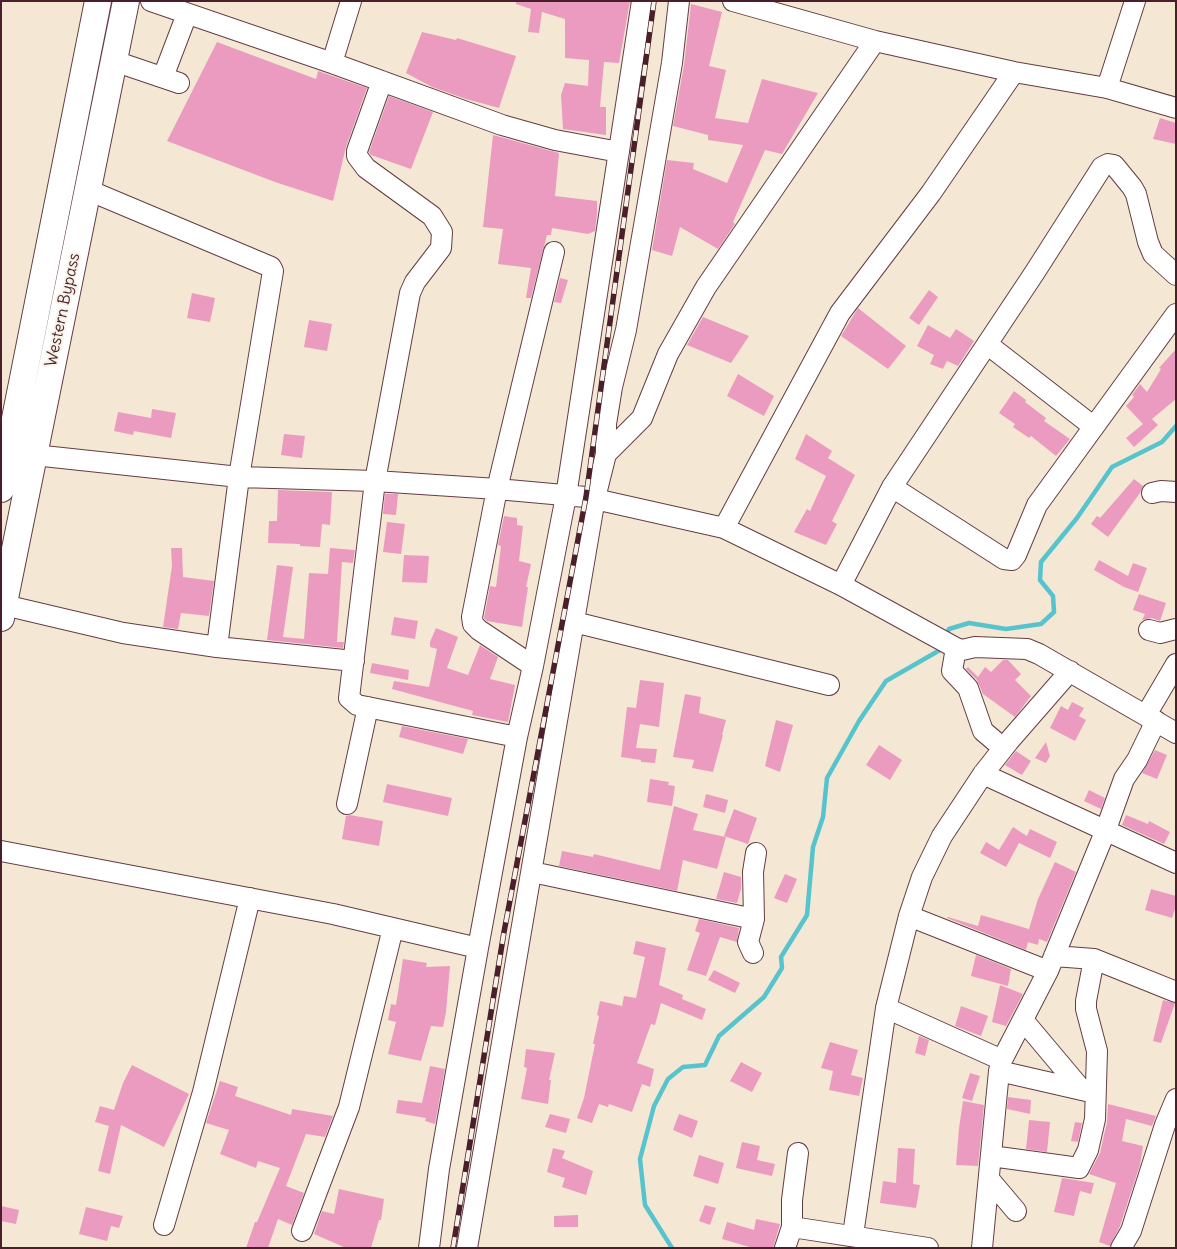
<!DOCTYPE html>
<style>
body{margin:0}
#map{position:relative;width:1177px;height:1249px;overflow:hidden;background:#f4e8d4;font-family:Delius,sans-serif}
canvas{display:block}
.frame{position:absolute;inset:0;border:2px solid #4a1f2b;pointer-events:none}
</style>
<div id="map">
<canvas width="1177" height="1249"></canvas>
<div class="frame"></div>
</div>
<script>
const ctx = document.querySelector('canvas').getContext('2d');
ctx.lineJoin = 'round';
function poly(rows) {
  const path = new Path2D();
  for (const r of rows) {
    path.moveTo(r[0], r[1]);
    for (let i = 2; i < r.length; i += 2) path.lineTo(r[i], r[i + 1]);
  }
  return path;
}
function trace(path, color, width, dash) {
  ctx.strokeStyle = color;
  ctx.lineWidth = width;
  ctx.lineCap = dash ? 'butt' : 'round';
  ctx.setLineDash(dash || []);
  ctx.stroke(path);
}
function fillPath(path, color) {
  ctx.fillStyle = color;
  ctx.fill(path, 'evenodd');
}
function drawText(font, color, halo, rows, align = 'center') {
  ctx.font = font + ' Delius,sans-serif';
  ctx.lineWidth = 4;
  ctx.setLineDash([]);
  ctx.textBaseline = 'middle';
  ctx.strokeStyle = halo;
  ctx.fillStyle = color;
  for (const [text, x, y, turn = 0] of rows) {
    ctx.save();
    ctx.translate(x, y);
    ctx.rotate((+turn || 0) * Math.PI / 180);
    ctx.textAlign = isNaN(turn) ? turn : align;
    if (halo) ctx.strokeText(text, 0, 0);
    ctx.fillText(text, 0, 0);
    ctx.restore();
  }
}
trace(poly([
 [946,635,949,629,969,623,1006,629,1041,624,1054,612,1053,596,1040,580,1041,562,1077,518,1112,467,1162,442,1176,426],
 [672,1248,645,1205,640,1159,654,1106,668,1079,683,1067,705,1065,719,1036,764,997,782,968,781,957,807,915,813,847,823,817,827,778,859,721,886,681,940,650,941,647]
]), '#57c4cd', 4.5);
fillPath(poly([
 [516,1,630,1,619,63,604,62,600,107,606,107,606,135,563,129,561,95,565,83,588,86,589,60,565,58,565,19,542,12,539,33,528,32,531,9,516,4],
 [691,4,722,12,709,66,726,70,715,118,748,123,762,79,818,93,782,154,765,150,733,222,735,224,718,249,680,227,672,256,652,250,667,160,694,163,693,169,727,183,743,145,708,140,708,135,673,126,684,65],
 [422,32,456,40,457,38,516,56,499,108,466,99,432,87,406,73],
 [217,42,316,79,318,71,367,88,346,147,333,201,275,182,167,141],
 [389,96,433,112,411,169,371,155,369,152],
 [1160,118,1176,123,1176,144,1153,139],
 [493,135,559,153,555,196,597,201,597,214,595,231,588,234,552,228,551,235,547,235,531,298,526,298,531,268,498,264,503,229,483,227],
 [560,278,568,280,561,303,554,302],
 [929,290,938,297,919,325,909,318],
 [192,293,215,298,210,322,187,318],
 [858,308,906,346,888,369,841,336],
 [703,317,749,336,731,363,687,345],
 [309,320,332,324,327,351,304,347],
 [928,325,950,338,956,329,974,341,958,366,947,361,943,369,930,364,934,355,917,346],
 [1176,349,1176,399,1152,419,1158,425,1134,447,1126,438,1143,424,1126,406,1134,397,1132,395,1140,384,1147,392,1161,369,1159,368],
 [738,374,774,396,764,416,727,396],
 [1014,391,1026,400,1025,402,1046,418,1044,421,1070,439,1056,456,1031,436,1029,438,1013,427,1015,424,999,413],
 [152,409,176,413,171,438,134,431,133,435,114,431,118,412,151,418],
 [284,434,305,436,302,458,281,455],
 [806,434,832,451,828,458,855,475,832,521,837,524,826,545,794,532,807,509,810,511,826,476,795,459],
 [1134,479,1143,486,1140,493,1108,537,1091,524,1097,516,1100,518],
 [278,490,332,492,330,525,322,524,320,547,300,546,300,544,268,543,269,521,277,521],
 [385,494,398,494,396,515,383,514],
 [504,516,517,518,517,525,523,526,519,561,531,564,526,587,528,587,522,627,487,621,484,618,490,586,496,587,501,546,498,545],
 [387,522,405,524,401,554,383,552],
 [171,548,182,548,183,577,214,581,209,616,181,613,178,629,163,627,172,566],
 [330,548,355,550,353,563,342,562,337,642,344,642,343,648,267,640,277,565,293,567,283,637,304,639,309,573,328,574],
 [404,555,429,556,427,583,402,582],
 [1099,560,1128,576,1133,563,1147,568,1138,592,1124,587,1094,570],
 [1139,594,1166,603,1160,621,1152,618,1142,620,1145,614,1133,610],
 [394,617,418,621,415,639,391,635],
 [436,628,458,637,447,668,468,675,480,645,498,657,490,679,515,685,508,722,472,715,473,711,392,689,394,681,429,687,437,649,430,647,430,642],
 [1003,660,1008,660,1021,674,1015,680,1031,696,1015,717,983,694,977,680,966,669,968,667,978,677,985,667,991,672],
 [372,663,409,670,408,680,370,673],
 [640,680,664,683,659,727,640,724,636,748,657,749,655,763,641,762,641,760,621,757,627,707,636,708],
 [685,694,701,697,699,713,726,720,722,735,723,735,713,772,692,768,694,760,673,757],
 [1072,702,1084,708,1079,716,1086,720,1075,741,1050,728,1061,706,1068,710],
 [776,720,793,725,780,772,765,766],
 [402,726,468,739,463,754,399,737],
 [1046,742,1050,756,1046,763,1035,758],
 [879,745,902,760,890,780,866,765],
 [1155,750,1167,755,1157,779,1142,773],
 [1016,751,1031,761,1022,775,1005,765],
 [650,779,669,782,668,785,675,786,672,806,647,802],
 [387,784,452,798,448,816,383,802],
 [1089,790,1105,798,1101,809,1084,801],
 [706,794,728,800,725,813,703,807],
 [674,806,698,814,693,830,726,837,717,869,683,860,677,891,559,866,562,851,593,857,594,854,660,870],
 [734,809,757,818,748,844,724,836],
 [350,815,383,821,379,846,342,839,346,816],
 [1126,815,1148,824,1149,821,1170,832,1164,844,1122,825],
 [1013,827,1027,836,1030,829,1057,842,1050,858,1019,843,1006,867,980,853,986,842,999,850],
 [1055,862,1076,872,1047,942,1039,939,1038,945,1028,942,1026,950,947,918,948,917,978,926,981,915,1029,929,1038,899],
 [724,872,741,877,741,889,737,903,716,899],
 [785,874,797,879,787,903,774,898],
 [1151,889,1176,896,1176,906,1172,918,1145,910],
 [699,919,739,928,737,942,720,937,706,976,687,970,700,933,695,931],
 [636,941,666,948,659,985,683,995,682,999,706,1009,702,1020,661,1003,655,1025,651,1024,637,1063,654,1069,650,1087,642,1084,632,1112,609,1104,608,1107,599,1104,592,1123,577,1118,584,1098,595,1044,593,1044,599,1016,597,1015,600,1001,622,1006,624,996,636,998,645,957,633,954],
 [976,955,1011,969,1008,986,971,976],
 [403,959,427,963,426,967,450,966,446,1012,443,1027,431,1026,421,1061,388,1054,396,1022,388,1020,391,1004,396,1005],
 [714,970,740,983,735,993,708,980],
 [1000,985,1023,994,1006,1026,992,1022],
 [1163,1000,1175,1003,1161,1043,1153,1041],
 [961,1006,988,1016,981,1036,955,1026],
 [919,1036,929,1040,925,1056,915,1053],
 [830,1042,858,1050,851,1075,863,1078,859,1096,829,1090,833,1071,821,1068],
 [526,1049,555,1053,549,1080,551,1080,548,1104,521,1099,527,1068,524,1067],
 [741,1062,762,1073,752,1092,730,1081],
 [132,1065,189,1094,164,1147,121,1125,110,1174,98,1171,109,1126,95,1122,100,1106,114,1110,123,1083],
 [430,1066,445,1069,435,1124,425,1121,426,1118,396,1113,398,1100,422,1103],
 [970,1073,980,1076,972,1101,962,1098],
 [220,1081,238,1087,235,1096,291,1115,292,1109,333,1116,325,1137,306,1134,286,1186,304,1193,292,1225,278,1219,268,1248,246,1248,255,1222,257,1222,280,1168,258,1161,256,1168,220,1154,229,1130,206,1123],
 [1008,1097,1031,1100,1030,1114,1007,1109],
 [963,1101,984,1105,978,1166,956,1165,959,1128],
 [1108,1104,1156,1116,1152,1126,1126,1119,1122,1141,1143,1146,1140,1165,1120,1226,1110,1246,1099,1242,1116,1183,1089,1174,1100,1153,1107,1122],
 [550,1114,570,1119,566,1133,545,1127],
 [679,1114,698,1121,692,1138,673,1130],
 [1029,1120,1050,1122,1047,1152,1026,1149],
 [1075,1122,1082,1123,1078,1142,1071,1141],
 [742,1142,760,1146,757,1160,775,1164,772,1176,736,1168],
 [553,1148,565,1151,562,1158,593,1171,586,1195,562,1187,565,1178,547,1172],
 [898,1148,915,1149,913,1184,920,1185,916,1208,880,1203,883,1181,896,1183],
 [699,1155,724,1163,718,1184,693,1176],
 [1062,1178,1094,1183,1091,1194,1080,1191,1074,1216,1054,1212],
 [339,1189,384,1199,381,1220,379,1220,371,1248,346,1248,314,1234,322,1211,334,1214],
 [705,1205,716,1208,710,1225,699,1221],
 [1,1206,19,1210,16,1224,1,1221],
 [86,1207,123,1216,119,1228,111,1226,107,1241,79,1234],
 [578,1215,578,1227,554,1227,554,1216],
 [756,1219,780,1224,773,1248,753,1248,722,1239,727,1222,754,1230]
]), '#ec9bc0');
const minor = poly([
 [151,1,332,63,502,125,555,140,619,152],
 [733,1,875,41,1014,72,1107,88,1176,108],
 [114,61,179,83],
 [332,63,351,1],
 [163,77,187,14],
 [382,81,357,151,357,156,366,168,432,216,442,232,441,248,415,282,410,293,375,481,349,698,357,705,517,737],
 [1107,88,1135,1],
 [88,190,271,267,273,271,239,477,217,647],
 [987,344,1094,427],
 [606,454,606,424,612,387,626,330,672,63,679,1],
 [34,455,239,477,375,481,497,489,586,497,724,528,841,585,956,648,962,650,975,647,1027,649,1039,654,1176,733],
 [892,487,1004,559,1012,560,1016,555,1037,505,1176,314],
 [1152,493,1161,491,1176,492],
 [724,528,840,313,931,193,1014,72],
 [841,585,892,487,1035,272,1102,167,1108,164,1114,165,1132,187,1136,194,1148,242,1153,254,1176,275],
 [4,605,123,633,217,647,354,661],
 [574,622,829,685],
 [1149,630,1160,633,1176,629],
 [956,648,952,671,968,688,983,731,1003,748],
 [533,666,479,630,473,624,472,617,497,489,554,252],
 [1146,715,1176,664],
 [983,774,1176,863],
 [347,804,368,707],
 [1,851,333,914,478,948],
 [532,872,754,919],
 [909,916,1048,971],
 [753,953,748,942,754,919,753,872,756,853],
 [1054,956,1094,959,1176,992],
 [886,1008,1002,1060],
 [1023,1020,1081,1089],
 [999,1071,1095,1093],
 [991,1156,1079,1168,1088,1150,1095,1119,1097,1051,1086,1009,1086,1001,1094,959],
 [989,1179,1016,1211],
 [164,1225,203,1092,250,898],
 [792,1227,928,1248],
 [302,1231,349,1107,393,928],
 [853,1235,886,1008,909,916,922,877,942,836,983,774,1009,741,1070,671],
 [429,1248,439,1169,478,948,517,737,533,666,566,496,642,1],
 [467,1248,595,498,606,454,642,418,668,354,706,287,875,41],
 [785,1248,792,1227,792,1200,798,1153],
 [982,1248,999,1071,1002,1060,1048,971,1105,832,1124,779,1137,760,1156,721],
 [1121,1248,1131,1231,1165,1125,1176,1099]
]);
const major = poly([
 [1,489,98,1],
 [1,618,126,1]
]);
trace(minor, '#643d44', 22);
trace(major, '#643d44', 28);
trace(minor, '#fff', 20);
trace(major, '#fff', 26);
const rail = poly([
 [453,1248,504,932,586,497,654,1]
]);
trace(rail, '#4a1f2b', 5.5);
trace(rail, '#f7f3e8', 4, [11]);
drawText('16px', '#4a1f2b', '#f7f3e8', [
 ["Western Bypass",63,310,-78]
]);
</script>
